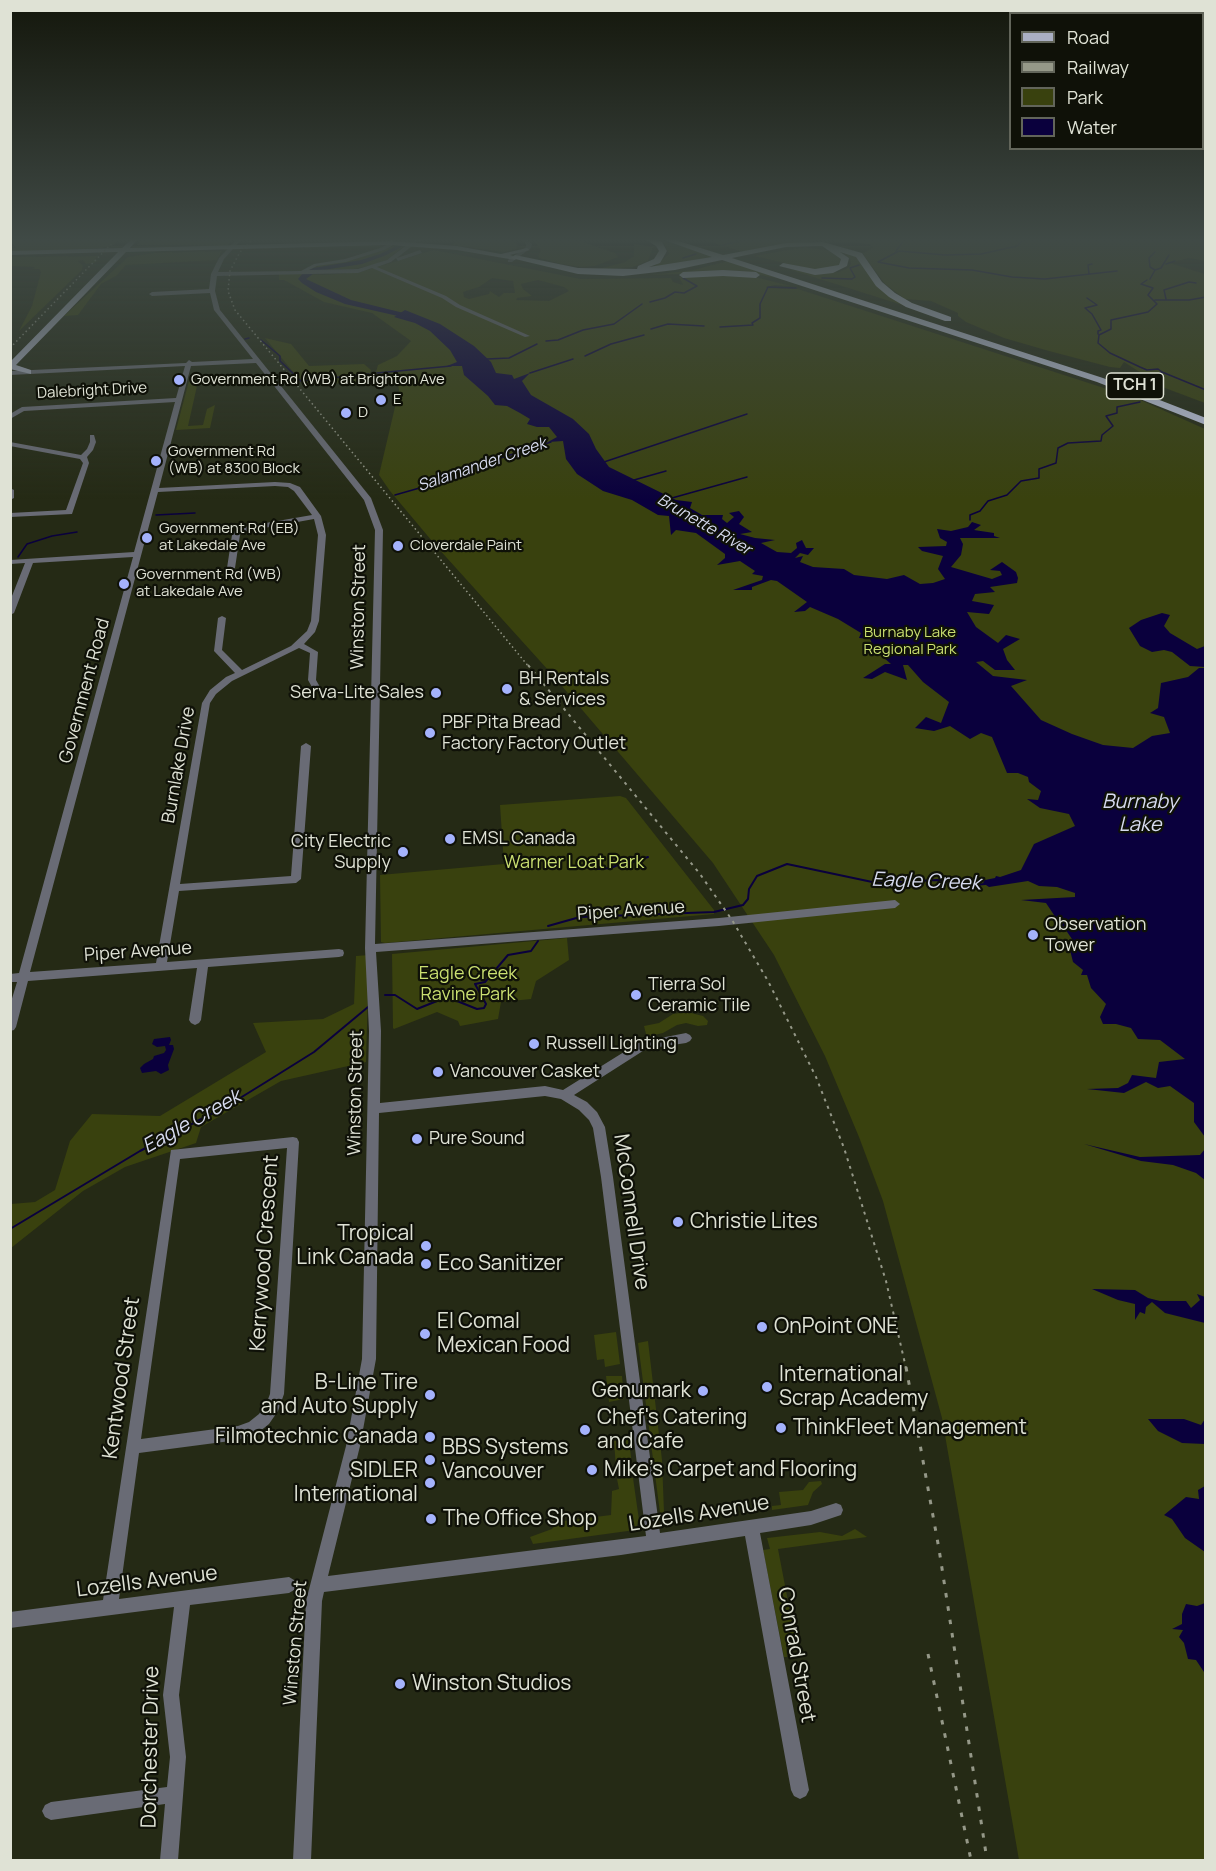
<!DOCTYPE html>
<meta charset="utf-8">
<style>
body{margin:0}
#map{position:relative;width:1216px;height:1871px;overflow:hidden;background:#252a15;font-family:Manrope,sans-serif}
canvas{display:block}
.frame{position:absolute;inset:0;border:12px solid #dfe2d5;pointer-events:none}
.legend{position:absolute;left:1009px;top:12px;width:195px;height:138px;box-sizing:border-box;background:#0f1108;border:2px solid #62655a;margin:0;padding:8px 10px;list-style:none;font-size:18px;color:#dfe2d5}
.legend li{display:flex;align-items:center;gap:12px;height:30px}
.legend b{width:30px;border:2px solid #62655a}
</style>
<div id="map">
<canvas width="1216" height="1871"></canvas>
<div class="frame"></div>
<ul class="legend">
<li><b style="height:8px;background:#aaafc3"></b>Road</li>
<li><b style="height:8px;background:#959888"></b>Railway</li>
<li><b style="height:16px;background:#39410e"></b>Park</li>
<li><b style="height:16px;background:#0a003d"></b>Water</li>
</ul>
</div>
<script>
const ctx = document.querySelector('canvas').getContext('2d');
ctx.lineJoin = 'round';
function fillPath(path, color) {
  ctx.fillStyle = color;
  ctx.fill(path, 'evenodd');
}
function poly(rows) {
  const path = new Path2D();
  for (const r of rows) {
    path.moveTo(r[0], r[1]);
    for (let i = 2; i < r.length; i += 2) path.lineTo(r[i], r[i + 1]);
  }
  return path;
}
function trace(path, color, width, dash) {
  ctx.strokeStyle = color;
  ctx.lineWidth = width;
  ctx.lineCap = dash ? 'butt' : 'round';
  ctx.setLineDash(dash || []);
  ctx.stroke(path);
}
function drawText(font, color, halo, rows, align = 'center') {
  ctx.font = font + ' Manrope,sans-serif';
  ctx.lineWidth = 4.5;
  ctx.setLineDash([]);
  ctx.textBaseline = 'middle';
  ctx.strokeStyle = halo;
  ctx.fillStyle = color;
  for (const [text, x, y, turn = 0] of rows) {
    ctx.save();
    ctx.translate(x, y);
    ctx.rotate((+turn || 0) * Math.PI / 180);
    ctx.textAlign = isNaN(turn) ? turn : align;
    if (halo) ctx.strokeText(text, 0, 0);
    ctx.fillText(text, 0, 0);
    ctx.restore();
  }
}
fillPath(poly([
 [12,238,120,238,112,246,102,248,11,252,10,244,11,247,16,248,12,243],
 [144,238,193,238,194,241,233,240,227,246,137,245],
 [471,238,510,238,518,245,516,249,504,252,452,245,459,240],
 [533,238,571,238,615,253,618,257,595,266,581,267,561,264,539,258,538,255,541,251],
 [655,238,715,257,652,268,669,254,664,244],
 [697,238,813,238,818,240,816,238,1205,238,1205,261,1189,258,1170,263,1205,274,1205,403,1165,388,1124,362,1120,368,1110,367,1049,351,1004,338,966,322,958,316,958,313,931,301,905,299,885,284,865,257,863,253,873,248,870,244,821,240,779,245,743,252],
 [634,244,653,247,648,261,633,267,595,270,625,262,634,256],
 [803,244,829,246,856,255,880,286,915,309,791,270,828,273,839,272,848,268,851,264,850,259,843,252,823,246],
 [391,247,403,247,387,260,374,265,354,269,309,269,321,265,352,260],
 [805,247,832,251,842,257,840,266,815,270,754,256],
 [434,250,581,279,671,278,673,282,683,285,679,277,716,274,755,277,791,286,775,285,766,287,767,288,798,289,1138,399,1205,429,1205,1860,1019,1860,942,1418,883,1201,859,1137,825,1056,774,955,713,863,549,671,437,547,390,491,379,475,399,390,397,380,377,382,374,379,378,365,397,356,411,341,372,313,324,302,284,280,279,280,279,274,287,273,324,275,360,272],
 [492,278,513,281,515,293,504,293,499,297,490,291,489,294,469,299,464,297,463,292,479,287],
 [538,280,564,287,569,291,549,301,516,300,517,298,532,296,523,289,521,284],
 [222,251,217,260,126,265,116,276,101,284,78,315,64,316,128,257,153,253],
 [98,256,95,259,98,261,94,263,86,264,83,260,78,261,83,266,82,270,19,331,32,306,41,272,39,269,32,269,35,268,34,267,11,266,11,257],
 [728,261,781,279,744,272,651,275,693,270],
 [265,338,291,344,309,366,364,364,371,370,370,374,366,382,304,385],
 [190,377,199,377,188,426,203,425,207,409,215,405,210,428,176,430],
 [620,796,626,798,714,910,714,914,385,943,381,942,380,875,504,864,500,805],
 [567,938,569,960,536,981,531,999,501,1002,498,1019,460,1026,458,1021,437,1012,394,1029,393,1028,392,954],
 [369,955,366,1062,281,1081,201,1127,196,1143,125,1167,83,1191,11,1248,11,1204,35,1202,55,1190,70,1141,92,1114,160,1116,266,1052,253,1023,323,1019,354,1004,356,956],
 [687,1012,703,1016,708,1021,707,1025,698,1026,686,1023,677,1025,663,1033,650,1036,646,1034,644,1026,659,1023,673,1014],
 [616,1332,620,1364,605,1367,604,1359,597,1360,594,1335],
 [648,1341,662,1460,664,1512,660,1513,638,1343],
 [622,1376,624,1399,609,1402,606,1376],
 [629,1440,632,1465,616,1468,614,1441],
 [633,1478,639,1520,635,1530,533,1544,530,1537,552,1529,556,1522,611,1515,612,1491,619,1489,617,1479],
 [821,1481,822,1484,813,1492,808,1505,772,1510,772,1506,781,1505,779,1492,803,1490,809,1482],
 [855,1529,867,1537,778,1549,796,1643,786,1645,787,1657,784,1657,763,1550,770,1549,767,1538,820,1532,842,1536]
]), '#39410e');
fillPath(poly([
 [405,310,440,324,474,346,491,362,496,373,512,375,514,379,530,373,522,381,531,395,573,419,589,434,596,449,609,467,676,500,692,502,690,508,702,515,723,515,722,519,727,523,734,517,729,513,739,511,744,517,739,524,752,532,740,534,755,538,775,540,761,543,777,552,791,553,797,548,796,543,802,540,806,548,814,548,808,555,800,553,795,558,803,556,800,562,813,567,844,569,854,575,887,579,904,575,920,584,933,583,945,579,938,569,943,556,922,551,918,547,946,546,947,542,940,538,937,529,951,531,968,527,972,522,981,525,974,530,994,533,994,536,1000,538,960,538,963,544,961,555,951,567,992,579,1002,575,1000,571,990,570,1002,562,1016,572,1018,578,1017,583,990,587,995,592,975,594,972,601,994,605,989,614,967,612,976,627,998,643,1006,635,1020,639,1003,649,1007,660,1015,670,995,670,983,661,976,662,993,676,1027,680,1011,686,1041,720,1072,734,1103,745,1133,748,1152,736,1170,733,1164,717,1150,713,1158,708,1161,683,1188,677,1199,668,1205,668,1205,1137,1194,1122,1194,1103,1170,1086,1158,1088,1146,1082,1124,1093,1087,1089,1118,1088,1128,1083,1132,1075,1156,1078,1159,1062,1185,1059,1160,1040,1138,1039,1131,1028,1116,1024,1103,1024,1100,1017,1106,1004,1091,988,1087,975,1081,975,1083,970,1073,962,1069,946,1072,939,1063,926,1057,925,1052,919,1054,915,1046,903,1021,900,1075,897,1075,893,1057,887,1039,886,1028,881,989,887,983,883,985,880,995,878,996,876,1000,877,1021,870,1034,844,1075,826,1069,814,1040,808,1027,799,1038,800,1041,791,1029,782,1028,777,1018,773,1007,773,992,737,981,733,970,739,950,726,934,731,915,728,926,717,941,723,949,702,923,682,908,665,903,665,907,680,885,672,872,679,863,678,885,664,891,664,875,650,870,639,859,638,861,633,838,619,810,607,805,611,794,612,807,602,777,581,771,580,752,587,752,590,733,590,762,580,763,576,752,574,755,571,740,561,717,565,725,558,725,554,696,533,676,530,671,535,669,516,658,515,632,500,603,491,577,474,566,459,563,441,548,442,557,437,549,427,537,427,527,424,530,419,520,413,507,406,495,405,488,396,464,375,462,366,447,366,457,362,450,350,430,331,415,323,394,317],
 [1162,613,1170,615,1164,626,1170,633,1197,649,1205,646,1205,667,1190,666,1172,652,1164,650,1152,652,1140,646,1129,628,1141,620],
 [170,1037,171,1040,169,1045,173,1045,174,1049,168,1065,169,1070,161,1074,156,1071,142,1073,140,1068,144,1064,153,1059,154,1056,164,1053,166,1050,165,1046,157,1047,152,1044,154,1039],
 [1084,1144,1140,1157,1200,1155,1205,1149,1205,1180,1196,1173,1173,1165,1141,1161],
 [1092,1289,1135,1290,1148,1298,1160,1301,1186,1301,1191,1308,1200,1300,1197,1294,1205,1297,1205,1323,1165,1313,1152,1302,1146,1307,1145,1314,1140,1312,1135,1320,1135,1304,1118,1300],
 [1148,1419,1184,1419,1201,1425,1205,1419,1205,1444,1182,1443,1158,1431],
 [1205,1486,1205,1552,1185,1538,1172,1519,1164,1515,1186,1497,1199,1499,1198,1490],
 [1205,1603,1206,1671,1204,1672,1196,1660,1188,1659,1184,1643,1179,1637,1183,1630,1172,1629,1182,1624,1182,1614,1186,1604,1197,1606]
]), '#0a003d');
trace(poly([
 [722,245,756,238],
 [896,251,904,240],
 [683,258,696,254],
 [878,262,909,268,972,270,1012,277,1045,279,1117,271],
 [878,262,899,251,945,255,981,254,1017,246,1025,238],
 [1166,264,1175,261],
 [1155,270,1161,268,1169,255],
 [1089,274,1088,265,1092,264],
 [822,278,852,279,855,277,850,268,859,265],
 [1150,279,1155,270,1150,267,1149,258,1155,252],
 [1147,280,1141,284,1153,288,1148,295,1157,304,1148,312,1111,320,1111,329,1099,335,1098,343,1110,353,1140,367,1147,370,1158,369,1162,372,1154,378,1161,390],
 [1087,298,1097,305,1085,308,1092,314,1101,330,1098,331,1098,334],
 [1166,299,1164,290,1189,282,1196,283],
 [1155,300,1189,300,1206,297],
 [650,302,665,298,675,292,684,293,697,286,683,278],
 [720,327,753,325,752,323,760,318,760,304,768,287,796,288],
 [651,329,668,324,704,326],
 [245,339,249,338],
 [261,340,280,356,280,361,301,381,369,374],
 [546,341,558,340,583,330,614,324,642,304],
 [585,356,611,344,644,335],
 [487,359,509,358,537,344],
 [1162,372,1206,390],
 [377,373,451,366],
 [530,373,573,359],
 [604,462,747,414],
 [634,480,666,471],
 [395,495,437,483,463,470,551,442],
 [672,498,747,477],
 [156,515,195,513],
 [970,520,970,515,980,511,988,501,1007,495,1021,481,1039,478,1039,469,1056,463,1058,448,1068,443,1101,441,1102,435,1113,426,1106,416,1117,413,1117,407,1140,402],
 [18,557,27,544,52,536,77,532]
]), '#0a003d', 1.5);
trace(poly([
 [597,869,611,868,624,862,630,863,648,857],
 [548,926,580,917,714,912,743,905,748,899,749,889,757,876,787,864,877,883,937,880,974,885,985,884],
 [385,995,395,995,417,1009,447,997,477,1009,484,1008,486,1004,475,984,485,982,508,955,531,951,538,941],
 [10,1229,140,1151,232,1103,266,1082,314,1052,368,1007]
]), '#0a003d', 2);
fillPath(poly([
 [405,238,411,238,400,248,384,256,362,264,317,271,306,279,351,300,420,317,420,321,345,304,316,292,302,283,298,279,303,273,313,268,361,260,380,254,396,246,405,238]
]), '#0a003d');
fillPath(poly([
 [238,238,243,238,224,259,218,272,301,271,314,264,345,259,380,248,388,244,390,238,394,238,392,246,384,250,346,262,317,266,309,270,358,269,387,260,413,240,430,238,417,242,397,258,420,250,422,253,398,261,396,258,391,262,377,267,446,296,460,305,530,336,525,337,456,307,442,298,372,268,358,273,217,276,215,291,220,310,371,498,383,530,375,944,719,918,895,900,900,904,895,908,719,926,376,952,381,1031,380,1103,545,1086,563,1090,640,1042,686,1033,690,1035,692,1038,690,1041,686,1043,646,1049,574,1095,587,1102,597,1112,605,1127,613,1177,660,1533,811,1511,836,1503,841,1505,843,1510,841,1515,811,1525,760,1533,809,1790,806,1796,800,1799,794,1796,791,1790,745,1536,621,1555,324,1592,322,1601,311,1860,293,1860,306,1601,346,1446,362,1359,369,1031,365,948,375,530,364,500,256,363,191,366,159,488,275,482,290,483,300,487,321,516,326,535,319,621,315,632,304,644,318,652,316,680,320,687,316,690,313,689,308,680,310,653,299,648,232,681,216,694,210,703,180,884,291,876,301,746,306,743,311,746,301,879,296,883,179,891,167,962,339,949,343,950,344,953,343,956,339,957,208,967,201,1020,199,1023,195,1025,191,1023,189,1020,197,968,28,981,16,1027,14,1030,10,1031,10,1005,17,982,10,982,10,974,19,973,133,557,33,563,14,613,10,615,10,601,25,563,10,564,10,560,134,552,175,402,24,411,10,419,10,414,22,407,176,398,185,366,10,375,10,371,186,363,189,360,192,362,253,359,214,310,210,293,152,296,149,294,152,292,209,289,211,274,219,258,238,238],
 [275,486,288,487,294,491,312,515,237,528,232,535,227,568,231,570,235,568,240,535,242,532,314,519,318,535,311,621,307,631,291,646,242,670,222,650,226,618,222,616,218,618,214,651,235,673,226,677,210,690,202,703,156,963,30,972,158,492,275,486],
 [545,1096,561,1099,579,1110,589,1120,593,1128,601,1177,646,1536,328,1576,360,1446,376,1359,379,1113,545,1096],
 [521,238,526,238,532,244,531,248,512,262,508,262,508,260,526,247,526,244,521,238],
 [90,435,94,435,96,442,93,450,87,457,89,463,72,514,10,517,10,513,66,510,83,463,80,459,10,446,10,442,81,455,87,449,90,442,90,435],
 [10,488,14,490,14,498,10,500,10,488],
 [293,1137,297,1138,299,1142,284,1394,278,1411,269,1424,259,1432,238,1440,139,1453,119,1599,289,1577,294,1580,297,1585,294,1590,289,1593,190,1605,179,1695,186,1757,178,1860,160,1860,165,1804,51,1820,45,1817,42,1811,45,1805,51,1802,167,1787,170,1757,163,1695,174,1607,10,1628,10,1612,103,1600,171,1150,293,1137],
 [287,1148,270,1394,267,1402,259,1414,249,1422,238,1426,141,1439,180,1159,287,1148]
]), '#696b75');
fillPath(poly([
 [133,238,139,238,130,248,390,241,457,246,501,254,527,248,530,250,510,255,517,257,515,260,457,250,390,245,126,252,16,365,31,370,31,374,10,369,10,362,118,252,10,255,10,251,122,248,133,238]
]), '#aaafc3');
fillPath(poly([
 [643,238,653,238,662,242,667,251,660,263,649,267,712,257,658,238,669,238,723,255,786,243,823,242,862,253,882,282,895,293,912,303,951,317,951,321,945,321,906,307,889,297,876,286,856,257,840,252,849,258,847,266,833,273,815,275,779,266,783,263,815,269,839,265,841,259,822,246,786,247,732,258,1103,378,1206,418,1206,425,1097,382,722,260,675,270,623,276,578,274,511,258,515,255,578,268,637,269,638,266,654,259,659,251,656,246,643,238],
 [723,270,756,272,760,275,756,278,723,276,683,278,679,275,683,272,723,270]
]), '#c4cae3');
trace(poly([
 [254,238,240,252,230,271,228,291,235,310,529,667],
 [10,348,117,238]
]), '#959888', 1.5, [1.5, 3]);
trace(poly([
 [528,665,700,874,732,920,768,981,816,1077,844,1148,886,1281,906,1368]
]), '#959888', 2, [3, 5]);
trace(poly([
 [906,1367,939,1549,987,1860],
 [928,1654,971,1860]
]), '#959888', 3, [4.5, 9]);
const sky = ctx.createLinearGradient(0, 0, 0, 500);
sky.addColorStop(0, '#14170c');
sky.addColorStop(0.48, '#404a46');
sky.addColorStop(1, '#404a4600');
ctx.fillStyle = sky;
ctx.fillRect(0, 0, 1216, 500);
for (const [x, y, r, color] of [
 [179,380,6,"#a4b2fc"],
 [381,400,6,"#a4b2fc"],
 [346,413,6,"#a4b2fc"],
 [156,461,6,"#a4b2fc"],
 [147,538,6,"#a4b2fc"],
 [398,546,6,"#a4b2fc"],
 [124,584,6,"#a4b2fc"],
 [507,689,6,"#a4b2fc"],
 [436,693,6,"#a4b2fc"],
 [430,733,6,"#a4b2fc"],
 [450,839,6,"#a4b2fc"],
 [403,852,6,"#a4b2fc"],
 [1033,935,6,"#a4b2fc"],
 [636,995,6,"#a4b2fc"],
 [534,1044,6,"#a4b2fc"],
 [438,1072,6,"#a4b2fc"],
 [417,1139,6,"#a4b2fc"],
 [678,1222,6,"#a4b2fc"],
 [426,1246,6,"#a4b2fc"],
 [426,1264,6,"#a4b2fc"],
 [762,1327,6,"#a4b2fc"],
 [425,1334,6,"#a4b2fc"],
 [767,1387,6,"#a4b2fc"],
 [703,1391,6,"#a4b2fc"],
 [430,1395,6,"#a4b2fc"],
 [781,1428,6,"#a4b2fc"],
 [585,1430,6,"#a4b2fc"],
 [430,1437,6,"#a4b2fc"],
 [430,1460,6,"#a4b2fc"],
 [592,1470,6,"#a4b2fc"],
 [430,1483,6,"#a4b2fc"],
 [431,1519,6,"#a4b2fc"],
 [400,1684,6,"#a4b2fc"]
]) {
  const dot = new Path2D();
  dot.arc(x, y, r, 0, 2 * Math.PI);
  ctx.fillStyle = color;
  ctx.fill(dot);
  trace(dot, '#0f1108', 2);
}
drawText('15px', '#dfe2d5', '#0f1108', [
 ["Government Rd (WB) at Brighton Ave",191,380],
 ["E",393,400],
 ["D",358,413],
 ["Government Rd",168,452],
 ["(WB) at 8300 Block",168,469],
 ["Government Rd (EB)",159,529],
 ["at Lakedale Ave",159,546],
 ["Cloverdale Paint",410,546],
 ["Government Rd (WB)",136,575],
 ["at Lakedale Ave",136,592]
], 'left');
drawText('15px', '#dfe2d5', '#0f1108', [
 ["Dalebright Drive",92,391,-3]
]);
drawText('15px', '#cadf71', '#0f1108', [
 ["Burnaby Lake",910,633],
 ["Regional Park",910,650]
]);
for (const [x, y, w] of [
 [1135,386,57]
]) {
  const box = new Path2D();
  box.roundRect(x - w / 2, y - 13, w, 26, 4.5);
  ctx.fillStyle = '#0f1108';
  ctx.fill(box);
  trace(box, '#dfe2d5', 1.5);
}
drawText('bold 16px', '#dfe2d5', null, [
 ["TCH 1",1135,386]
]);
drawText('italic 16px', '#d7dbef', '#0f1108', [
 ["Salamander Creek",482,465,-19],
 ["Brunette River",704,525,30]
]);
drawText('18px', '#dfe2d5', '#0f1108', [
 ["Winston Street",359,607,-89],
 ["Government Road",85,691,-75],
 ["Burnlake Drive",179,765,-80],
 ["Piper Avenue",631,911,-4],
 ["Piper Avenue",138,952,-4],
 ["Winston Street",356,1093,-89],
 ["Winston Street",296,1643,-85]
]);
drawText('18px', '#dfe2d5', '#0f1108', [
 ["BH Rentals",519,679],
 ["& Services",519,700],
 ["Serva-Lite Sales",424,693,"right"],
 ["PBF Pita Bread",442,723],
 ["Factory Factory Outlet",442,744],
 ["EMSL Canada",462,839],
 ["City Electric",391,842,"right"],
 ["Supply",391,863,"right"],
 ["Observation",1045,925],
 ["Tower",1045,946],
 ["Tierra Sol",648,985],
 ["Ceramic Tile",648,1006],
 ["Russell Lighting",546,1044],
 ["Vancouver Casket",450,1072],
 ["Pure Sound",429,1139]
], 'left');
drawText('18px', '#cadf71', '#0f1108', [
 ["Warner Loat Park",574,863],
 ["Eagle Creek",468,974],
 ["Ravine Park",468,995]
]);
drawText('italic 20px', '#d7dbef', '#0f1108', [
 ["Burnaby",1140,802],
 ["Lake",1140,825],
 ["Eagle Creek",926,882,2],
 ["Eagle Creek",192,1122,-29]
]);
drawText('21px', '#dfe2d5', '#0f1108', [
 ["McConnell Drive",631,1212,82],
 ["Kerrywood Crescent",265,1253,-86],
 ["Kentwood Street",122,1378,-82],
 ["Lozells Avenue",699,1514,-9],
 ["Lozells Avenue",147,1582,-7],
 ["Conrad Street",796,1655,80],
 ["Dorchester Drive",151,1747,-89]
]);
drawText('21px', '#dfe2d5', '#0f1108', [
 ["Christie Lites",690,1222],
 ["Tropical",414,1234,"right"],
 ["Link Canada",414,1258,"right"],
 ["Eco Sanitizer",438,1264],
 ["El Comal",437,1322],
 ["Mexican Food",437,1346],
 ["OnPoint ONE",774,1327],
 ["International",779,1375],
 ["Scrap Academy",779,1399],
 ["B-Line Tire",418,1383,"right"],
 ["and Auto Supply",418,1407,"right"],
 ["Genumark",691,1391,"right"],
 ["Chef's Catering",597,1418],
 ["and Cafe",597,1442],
 ["ThinkFleet Management",793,1428],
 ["Filmotechnic Canada",418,1437,"right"],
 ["BBS Systems",442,1448],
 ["Vancouver",442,1472],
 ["Mike’s Carpet and Flooring",604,1470],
 ["SIDLER",418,1471,"right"],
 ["International",418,1495,"right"],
 ["The Office Shop",443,1519],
 ["Winston Studios",412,1684]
], 'left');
</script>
